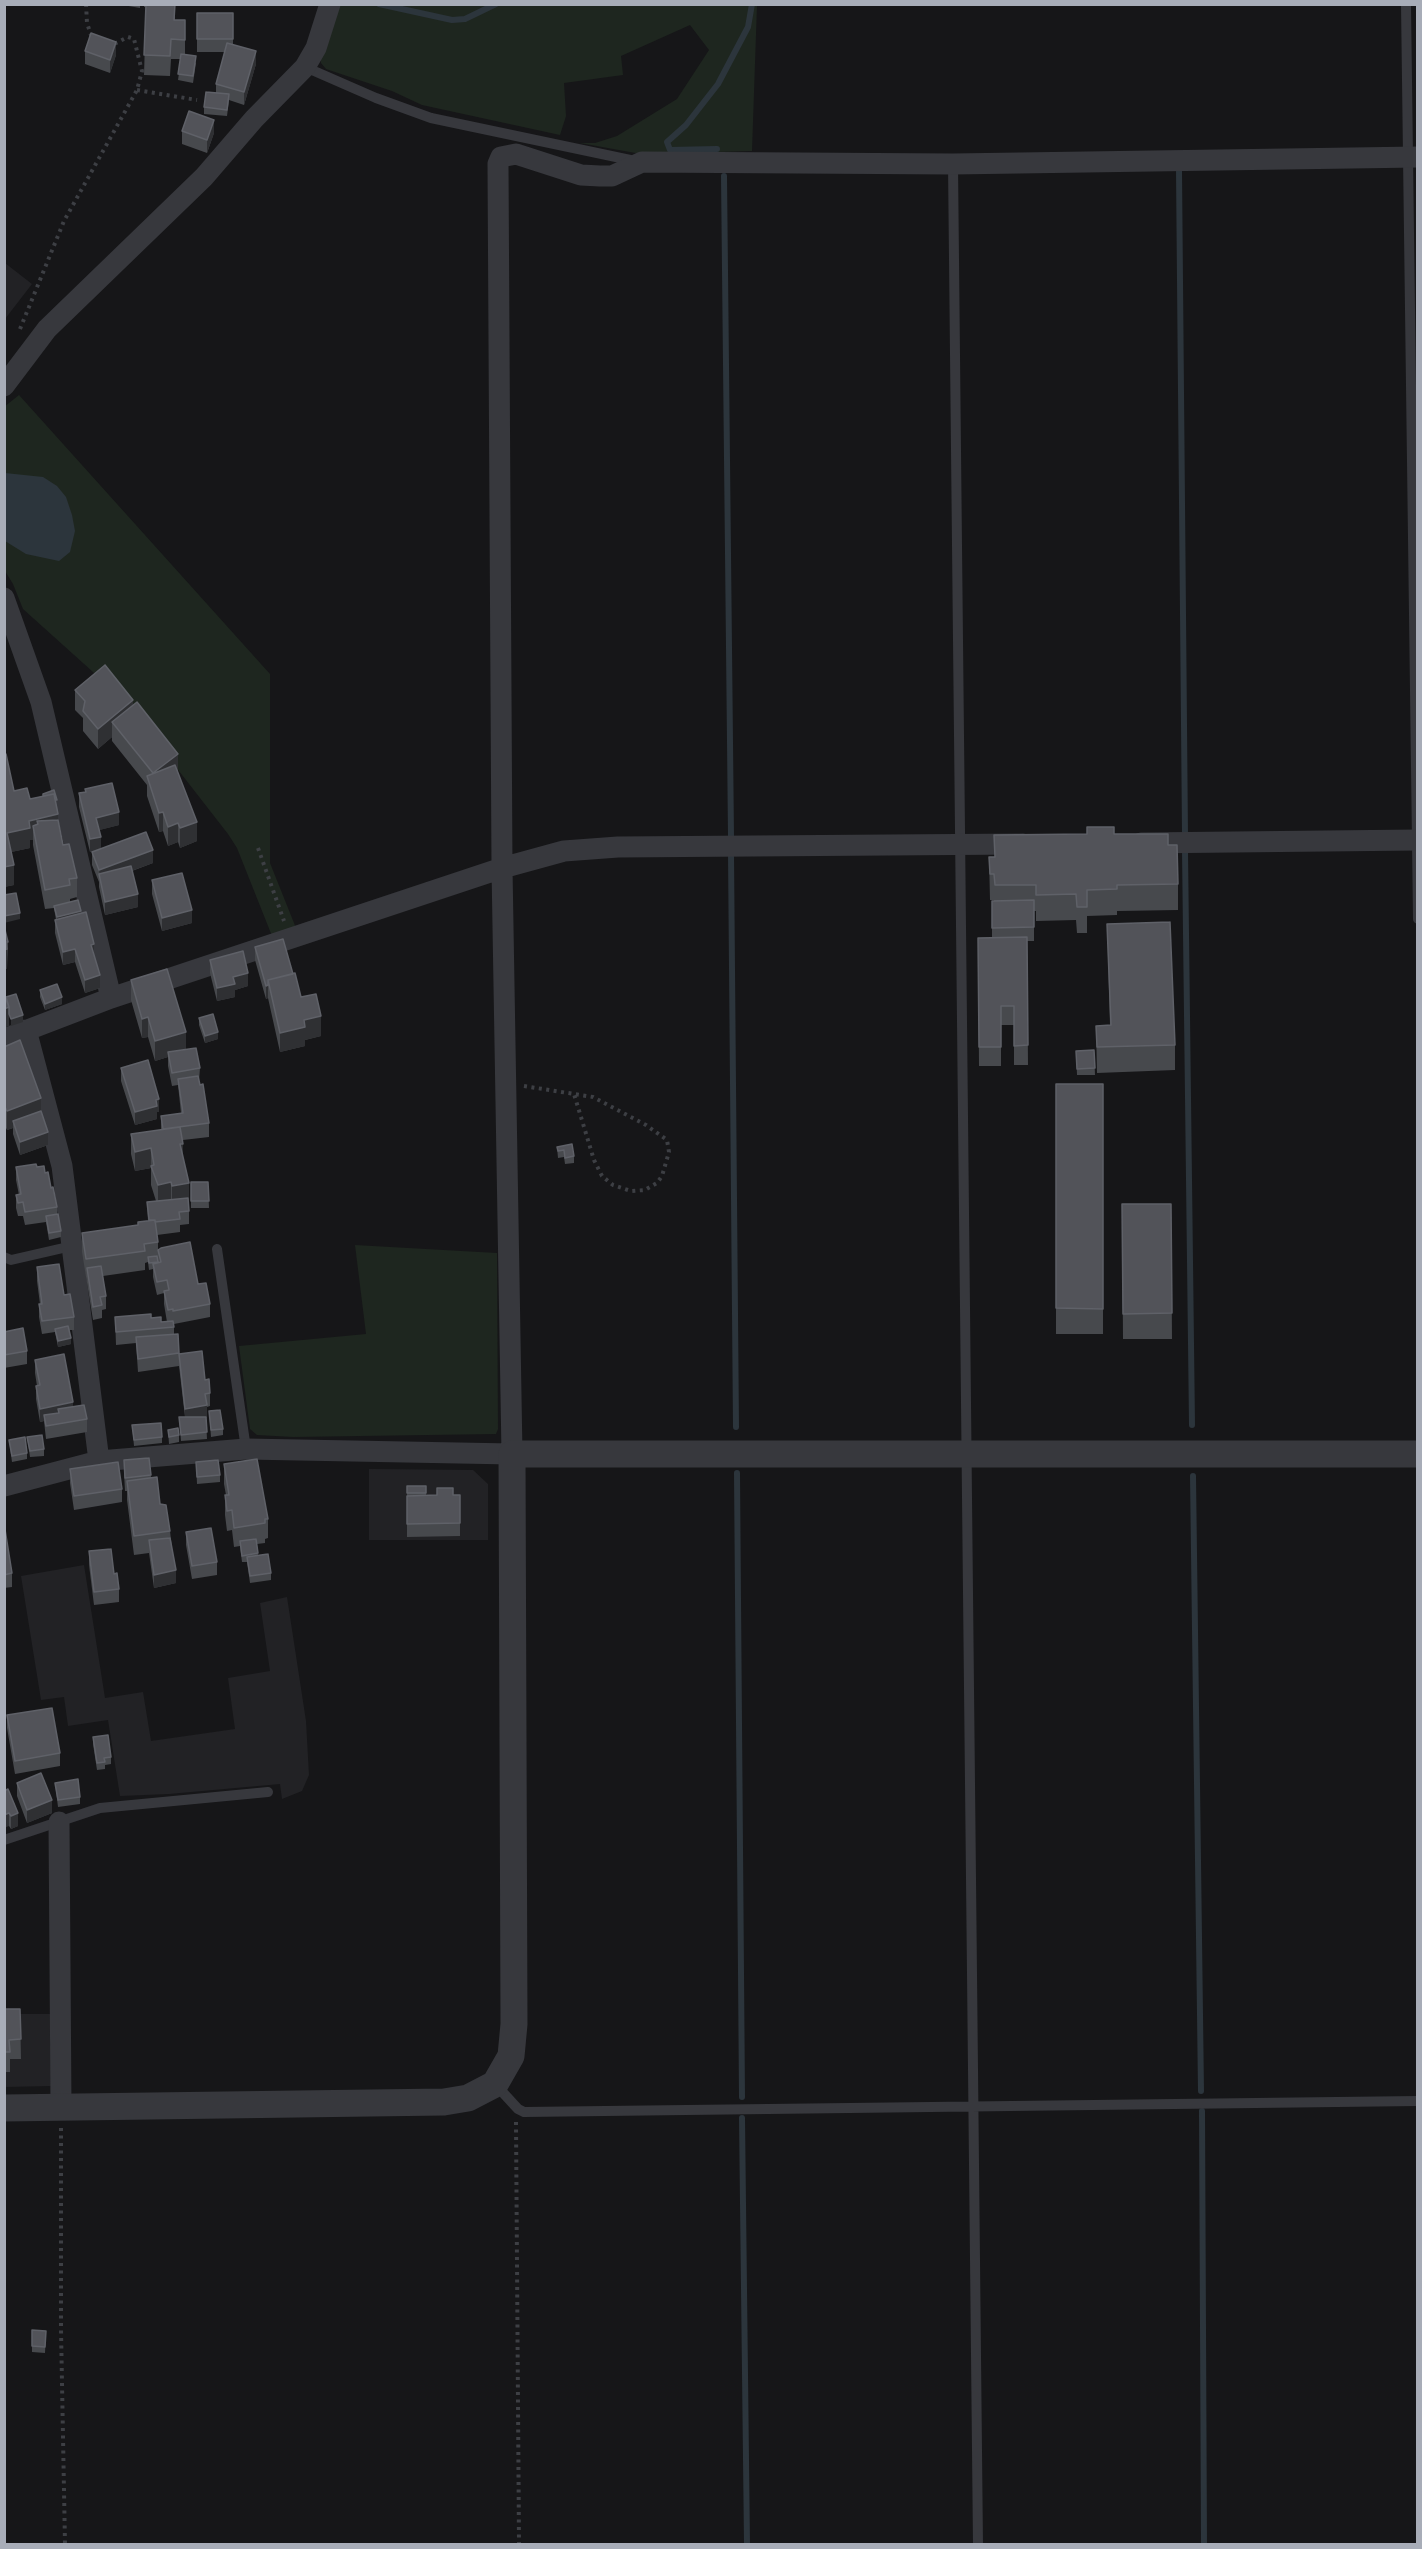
<!DOCTYPE html>
<style>
body{margin:0}
#map{position:relative;width:1422px;height:2549px;overflow:hidden;background:#161618;font-family:Ubuntu,sans-serif}
canvas{display:block}
.frame{position:absolute;inset:0;border:6px solid #a8adb8;pointer-events:none}
</style>
<div id="map">
<canvas width="1422" height="2549"></canvas>
<div class="frame"></div>
</div>
<script>
const ctx = document.querySelector('canvas').getContext('2d');
ctx.lineJoin = 'round';
function fillPath(path, color) {
  ctx.fillStyle = color;
  ctx.fill(path, 'evenodd');
}
function poly(rows) {
  const path = new Path2D();
  for (const r of rows) {
    path.moveTo(r[0], r[1]);
    for (let i = 2; i < r.length; i += 2) path.lineTo(r[i], r[i + 1]);
  }
  return path;
}
function trace(path, color, width, dash) {
  ctx.strokeStyle = color;
  ctx.lineWidth = width;
  ctx.lineCap = dash ? 'butt' : 'round';
  ctx.setLineDash(dash || []);
  ctx.stroke(path);
}
fillPath(poly([
 [5,263,32,284,5,319],
 [369,1469,473,1470,488,1484,488,1540,369,1540],
 [84,1565,105,1698,143,1692,151,1741,235,1729,228,1678,270,1671,260,1603,287,1597,306,1721,309,1775,302,1791,282,1799,280,1784,169,1794,120,1796,108,1720,68,1726,64,1697,41,1700,21,1576],
 [4,2014,50,2014,51,2086,5,2087]
]), '#222225');
fillPath(poly([
 [339,5,757,5,752,151,641,154,580,143,595,143,617,136,677,99,709,50,690,25,621,56,623,75,564,83,566,116,560,135,422,105,392,91,326,69,321,63,321,56],
 [19,395,270,674,270,863,296,928,272,936,237,848,228,834,151,735,93,672,23,609,13,584,5,571,4,407],
 [355,1245,497,1253,498,1429,496,1434,293,1437,257,1435,250,1429,239,1346,366,1334]
]), '#1e261f');
fillPath(poly([
 [5,473,43,477,57,486,66,497,72,515,75,531,70,552,59,561,26,554,5,541]
]), '#2c353c');
trace(poly([
 [379,4,452,20,465,19,496,4],
 [717,149,670,150,667,142,686,125,718,84,748,27,752,4],
 [1179,170,1185,835],
 [724,176,731,836],
 [1185,851,1192,1425],
 [731,854,736,1427],
 [737,1473,742,2097],
 [1193,1476,1201,2091],
 [1202,2111,1204,2544],
 [742,2118,747,2544]
]), '#2c353c', 6);
trace(poly([
 [86,4,87,23,92,38],
 [137,90,197,100],
 [20,329,64,221,137,90,142,71,134,39,128,37,112,45],
 [258,848,284,921],
 [524,1086,593,1097,646,1125,667,1140,669,1152,662,1176,657,1183,645,1190,631,1191,613,1185,602,1176,594,1160,574,1094],
 [516,2122,519,2544],
 [61,2128,61,2329,65,2544]
]), '#3d3f44', 4, [3, 4.5]);
trace(poly([
 [1406,4,1418,919],
 [305,67,376,98,431,118,635,161],
 [953,164,978,2544],
 [217,1249,246,1449],
 [4,1257,11,1260,72,1246],
 [4,1840,100,1808,268,1792],
 [495,2084,518,2109,524,2112,1418,2101]
]), '#37383d', 10);
trace(poly([
 [4,386,47,329,204,177,254,119,305,67,316,48,330,4],
 [4,598,41,702,111,998],
 [1141,843,1418,840],
 [26,1030,62,1166,99,1461],
 [4,1039,111,998,502,868,564,851,618,847,1023,844],
 [4,1486,99,1461,246,1449,512,1454,502,868,498,164,501,157,516,154,581,175,600,176,612,176,642,162,953,164,1418,157],
 [59,1822,61,2107]
]), '#37383d', 21);
trace(poly([
 [4,2108,444,2102,468,2098,495,2084,511,2056,514,2024,512,1454,1418,1454]
]), '#37383d', 27);
fillPath(poly([
 [117,4,140,4,140,8],
 [144,4,175,4,175,20,185,20,185,54,196,63,193,83,178,80,181,59,171,59,170,76,144,75,146,7,144,7],
 [197,13,233,13,233,44,256,64,244,105,229,100,227,116,204,114,204,107,216,93,216,84,225,52,197,52],
 [85,51,116,55,110,73,85,64],
 [182,131,214,133,207,153,182,144],
 [75,690,133,705,178,772,197,841,180,848,178,842,168,846,163,831,159,832,147,796,147,785,112,741,112,737,98,749,83,731,83,718,75,710],
 [4,754,14,791,30,799,43,796,43,794,57,806,58,822,63,845,77,878,77,897,70,899,70,902,81,913,94,956,100,988,85,993,75,962,63,965,55,933,55,920,56,920,54,908,45,909,33,845,33,840,30,840,30,848,11,852,14,885,4,887],
 [85,789,119,825,99,830,101,848,153,863,132,871,138,907,105,915,99,887,99,882,92,865,92,852,90,852,79,807,79,793,85,792],
 [1114,834,1168,845,1178,884,1178,910,1117,911,1117,915,1087,916,1087,933,1077,933,1076,920,1036,921,1036,911,1034,911,1034,941,1027,941,1028,1065,1014,1065,1014,1025,1001,1025,1001,1066,979,1066,978,938,992,938,992,901,994,901,994,900,990,900,989,857,994,857],
 [152,880,192,923,162,931,152,894],
 [1107,924,1175,1045,1175,1070,1097,1073,1096,1026,1110,1025],
 [4,926,8,942,7,969,4,969],
 [255,947,293,974,301,997,321,1036,305,1040,305,1046,280,1052,268,998,266,999,255,960],
 [210,960,248,986,235,990,235,997,217,1001,210,973],
 [131,980,200,1068,199,1081,209,1123,209,1137,183,1140,183,1159,189,1202,189,1224,180,1225,180,1232,157,1235,158,1242,158,1263,158,1250,198,1284,210,1304,210,1317,174,1324,174,1334,178,1334,179,1354,205,1380,210,1393,210,1406,207,1407,207,1418,206,1418,207,1439,181,1441,179,1417,185,1417,179,1366,138,1372,136,1343,116,1345,115,1317,151,1318,161,1322,167,1322,164,1304,164,1293,157,1295,153,1277,153,1269,149,1270,148,1262,145,1263,145,1270,103,1276,106,1296,106,1309,102,1310,102,1318,93,1320,82,1252,82,1233,138,1225,148,1221,147,1202,156,1201,151,1185,151,1168,135,1171,131,1154,131,1134,161,1130,161,1116,181,1113,178,1085,172,1086,168,1066,168,1057,155,1061,148,1037,142,1038,131,1000],
 [40,990,62,1004,45,1010,40,997],
 [199,1018,218,1039,205,1043,199,1025],
 [4,1047,41,1112,48,1145,20,1155,13,1134,13,1128,7,1130,4,1124],
 [1094,1050,1095,1075,1077,1075,1076,1051],
 [121,1068,159,1112,157,1112,157,1119,135,1125,121,1081],
 [1056,1084,1103,1084,1103,1334,1056,1334],
 [557,1147,574,1156,574,1163,565,1164,564,1157,558,1158],
 [16,1167,37,1167,45,1173,57,1207,57,1214,61,1231,61,1237,49,1240,46,1222,25,1225,23,1216,18,1216,16,1208,16,1195,19,1195,16,1180],
 [191,1182,208,1182,209,1208,191,1208],
 [1122,1204,1171,1204,1172,1339,1123,1339],
 [37,1267,64,1295,74,1317,74,1330,69,1330,71,1344,58,1347,55,1332,42,1334,39,1317,39,1304,40,1304,37,1281],
 [4,1332,27,1351,27,1364,4,1368],
 [35,1360,73,1406,87,1419,87,1432,46,1439,44,1421,40,1422,36,1399,36,1386,37,1386,35,1373],
 [209,1411,223,1429,223,1435,211,1437],
 [132,1425,162,1437,162,1443,134,1446],
 [4,1426,6,1437,6,1450,4,1450],
 [168,1430,179,1435,179,1442,169,1444],
 [27,1437,44,1449,44,1456,30,1457],
 [9,1440,27,1453,27,1459,12,1462],
 [149,1458,151,1477,170,1531,176,1583,154,1588,149,1553,134,1555,127,1500,127,1491,125,1491,124,1473,124,1460],
 [196,1462,220,1475,220,1482,197,1484],
 [224,1464,268,1519,268,1538,265,1539,265,1543,257,1544,258,1555,271,1573,271,1580,250,1583,247,1562,242,1562,240,1546,234,1547,232,1530,227,1531,225,1515,225,1495,226,1495,224,1484],
 [70,1469,122,1489,122,1502,74,1510,70,1483],
 [407,1486,426,1486,426,1495,460,1495,460,1536,407,1537],
 [4,1523,12,1573,12,1587,4,1588],
 [186,1532,217,1562,217,1575,192,1579,186,1545],
 [89,1551,119,1589,119,1602,94,1605,89,1565],
 [7,1715,60,1753,60,1766,15,1774,7,1728],
 [93,1737,111,1757,111,1764,105,1765,105,1769,97,1770,93,1744],
 [17,1783,52,1813,27,1823,17,1796],
 [55,1783,80,1797,80,1804,58,1807],
 [4,1791,18,1826,11,1829,9,1826],
 [4,2009,20,2009,21,2059,10,2059,10,2072,4,2072],
 [32,2330,46,2331,45,2353,32,2352]
]), '#47494d');
fillPath(poly([
 [116,42,116,55,110,73,110,60],
 [256,51,256,64,244,105,244,92],
 [214,120,214,133,207,153,207,140],
 [133,700,133,719,112,722,112,737,98,749,98,729],
 [178,754,178,773,153,773],
 [119,812,119,825,96,831,96,818],
 [163,812,163,831,159,832,159,813],
 [58,814,58,834,37,821,37,839,33,826,33,840,30,840,30,848,7,853,7,833,29,821],
 [197,822,197,841,180,848,180,828],
 [178,823,178,842,168,846,168,827],
 [101,837,101,850,90,852,90,839],
 [153,850,153,863,101,882,99,870],
 [14,865,14,885,4,887,4,867],
 [138,894,138,907,105,915,105,902],
 [192,910,192,923,162,931,162,918],
 [81,911,81,918,57,923,57,917],
 [20,913,20,919,4,923,4,916],
 [94,944,94,957,91,945],
 [7,949,7,969,4,969,4,950],
 [75,949,75,962,63,965,63,952],
 [248,973,248,986,235,990,235,997,217,1001,217,988,233,977],
 [100,975,100,988,85,993,85,980],
 [268,985,268,998,266,999,266,986],
 [62,997,62,1004,45,1010,45,1004],
 [9,1007,9,1026,4,1028,4,1009],
 [23,1015,23,1022,11,1026,11,1019],
 [321,1016,321,1036,305,1040,305,1046,280,1052,280,1033,304,1020],
 [148,1017,148,1037,142,1038,142,1019],
 [186,1032,186,1052,168,1052,168,1057,155,1061,155,1041],
 [218,1032,218,1039,205,1043,205,1036],
 [41,1098,41,1117,13,1121,13,1128,7,1130,7,1111],
 [159,1099,159,1112,157,1112,157,1119,135,1125,135,1112],
 [48,1132,48,1145,20,1155,20,1142],
 [180,1144,183,1144,183,1163],
 [151,1148,151,1168,135,1171,135,1152],
 [171,1182,171,1202,158,1205,158,1185],
 [189,1183,189,1202,172,1206,172,1186],
 [71,1338,71,1344,58,1347,58,1341],
 [73,1402,73,1415,58,1409,58,1418,44,1415,44,1421,40,1422,40,1409],
 [207,1405,207,1418,185,1422,185,1409],
 [176,1570,176,1583,154,1588,154,1575],
 [52,1800,52,1813,27,1823,27,1810],
 [9,1813,9,1826,4,1828,4,1815],
 [18,1813,18,1826,11,1829,11,1816]
]), '#2f3033');
const building = poly([
 [146,4,175,4,174,20,185,20,185,40,171,39,170,56,144,55,146,4],
 [197,13,233,13,233,39,197,39,197,13],
 [91,33,116,42,110,60,85,51,91,33],
 [227,43,256,51,244,92,216,84,227,43],
 [181,54,196,56,193,76,178,74,181,54],
 [206,92,229,94,227,110,204,107,206,92],
 [189,111,214,120,207,140,182,131,189,111],
 [105,665,133,700,98,729,83,711,85,701,75,690,105,665],
 [137,702,178,754,153,773,112,722,137,702],
 [4,754,6,754,14,791,27,788,30,799,54,794,58,814,29,821,30,828,7,833,14,865,4,867,4,754],
 [175,765,197,822,180,828,178,823,168,827,163,812,159,813,147,776,175,765],
 [112,783,119,812,96,818,101,837,90,839,79,793,86,792,85,789,112,783],
 [54,790,57,800,55,800,54,794,43,796,43,794,54,790],
 [58,820,63,845,69,844,77,878,69,879,70,885,45,890,33,826,38,824,37,821,58,820],
 [1087,827,1114,827,1114,834,1168,834,1168,845,1177,845,1178,884,1117,885,1117,889,1087,890,1087,907,1077,907,1076,894,1036,895,1036,885,995,885,994,874,990,874,989,857,995,857,994,835,1087,834,1087,827],
 [146,832,153,850,99,870,92,852,146,832],
 [131,866,138,894,105,902,99,874,131,866],
 [182,873,192,910,162,918,152,880,182,873],
 [16,893,20,913,4,916,4,895,16,893],
 [78,900,81,911,57,917,54,906,78,900],
 [1034,900,1034,927,992,928,992,901,1034,900],
 [86,912,94,944,91,945,100,975,85,980,75,949,63,952,55,920,86,912],
 [1170,922,1175,1045,1097,1047,1096,1026,1111,1025,1107,924,1170,922],
 [4,926,8,942,6,942,7,949,4,950,4,926],
 [1027,937,1028,1045,1014,1046,1014,1006,1001,1006,1001,1047,979,1047,978,938,1027,937],
 [283,939,293,974,268,980,268,985,266,986,255,947,283,939],
 [243,951,248,973,233,977,235,984,217,988,210,960,243,951],
 [167,969,186,1032,155,1041,148,1017,142,1019,131,980,167,969],
 [295,973,301,997,316,994,321,1016,304,1020,305,1027,280,1033,268,980,295,973],
 [57,984,62,997,45,1004,40,990,57,984],
 [4,994,9,1007,4,1009,4,994],
 [16,994,23,1015,11,1019,9,1014,9,1007,6,997,16,994],
 [213,1014,218,1032,205,1036,199,1018,213,1014],
 [20,1040,41,1098,7,1111,4,1105,4,1047,20,1040],
 [196,1048,200,1068,172,1073,168,1052,196,1048],
 [1094,1050,1095,1068,1077,1069,1076,1051,1094,1050],
 [148,1060,159,1099,156,1100,157,1106,135,1112,121,1068,148,1060],
 [198,1076,200,1085,203,1084,209,1123,163,1129,161,1116,183,1113,178,1079,198,1076],
 [1056,1084,1103,1084,1103,1309,1056,1308,1056,1084],
 [41,1111,48,1132,20,1142,13,1121,41,1111],
 [180,1127,183,1144,180,1144,189,1183,172,1186,171,1182,158,1185,151,1166,154,1165,151,1148,135,1152,131,1134,180,1127],
 [572,1144,574,1156,565,1158,564,1150,558,1151,557,1147,572,1144],
 [36,1164,37,1167,44,1166,45,1173,48,1172,51,1188,53,1187,57,1207,25,1212,23,1202,18,1203,16,1195,21,1194,16,1167,36,1164],
 [191,1182,208,1182,209,1201,191,1201,191,1182],
 [188,1198,189,1211,179,1212,180,1219,155,1222,155,1220,149,1220,147,1202,188,1198],
 [1122,1204,1171,1204,1172,1313,1123,1314,1122,1204],
 [58,1214,61,1231,49,1233,46,1216,58,1214],
 [155,1220,158,1242,144,1244,145,1251,86,1259,82,1233,138,1225,138,1222,155,1220],
 [190,1242,198,1284,206,1283,210,1304,173,1311,173,1309,168,1310,164,1291,169,1290,167,1280,157,1282,153,1264,161,1262,158,1250,161,1248,190,1242],
 [157,1256,158,1262,149,1263,148,1257,157,1256],
 [59,1264,64,1295,70,1294,74,1317,42,1321,39,1304,42,1304,37,1267,59,1264],
 [101,1266,106,1296,100,1297,102,1305,93,1307,87,1268,101,1266],
 [151,1314,151,1318,161,1317,161,1322,173,1321,174,1327,116,1332,115,1317,151,1314],
 [68,1326,71,1338,58,1341,55,1329,68,1326],
 [23,1328,27,1351,4,1355,4,1332,23,1328],
 [178,1334,179,1353,138,1359,136,1337,178,1334],
 [202,1351,205,1380,209,1379,210,1393,205,1394,207,1405,185,1409,179,1354,202,1351],
 [64,1354,73,1402,40,1409,36,1386,40,1385,35,1360,64,1354],
 [84,1405,87,1419,46,1426,44,1415,59,1413,58,1409,84,1405],
 [220,1410,223,1429,211,1430,209,1411,220,1410],
 [179,1417,206,1417,207,1432,181,1435,179,1417],
 [161,1423,162,1437,134,1440,132,1425,161,1423],
 [178,1428,179,1435,169,1437,168,1430,178,1428],
 [42,1435,44,1449,30,1451,27,1437,42,1435],
 [25,1437,27,1453,12,1456,9,1440,25,1437],
 [149,1458,151,1475,125,1478,124,1460,149,1458],
 [257,1459,268,1519,265,1519,265,1523,234,1528,232,1510,227,1511,225,1495,229,1495,224,1464,257,1459],
 [218,1460,220,1475,197,1477,196,1462,218,1460],
 [118,1462,122,1489,74,1496,70,1469,118,1462],
 [157,1477,160,1504,166,1505,170,1531,134,1536,127,1481,157,1477],
 [407,1486,426,1486,426,1493,407,1493,407,1486],
 [437,1488,453,1488,453,1495,460,1495,460,1523,407,1524,407,1496,437,1495,437,1488],
 [4,1523,12,1573,4,1575,4,1523],
 [211,1528,217,1562,192,1566,186,1532,211,1528],
 [170,1538,176,1570,154,1575,149,1540,170,1538],
 [256,1539,258,1553,242,1556,240,1541,256,1539],
 [111,1549,114,1574,117,1573,119,1589,94,1592,89,1551,111,1549],
 [268,1554,271,1573,250,1576,247,1557,268,1554],
 [52,1708,60,1753,15,1761,7,1715,52,1708],
 [108,1735,111,1757,104,1758,105,1762,97,1763,93,1737,108,1735],
 [41,1773,52,1800,27,1810,17,1783,41,1773],
 [78,1779,80,1797,58,1800,55,1783,78,1779],
 [8,1789,18,1813,11,1816,9,1813,4,1815,4,1791,8,1789],
 [4,2009,20,2009,21,2039,9,2040,10,2052,4,2052,4,2009],
 [32,2330,46,2331,45,2347,32,2346,32,2330]
]);
fillPath(building, '#525359');
trace(building, '#5f6168', 1.5);
</script>
